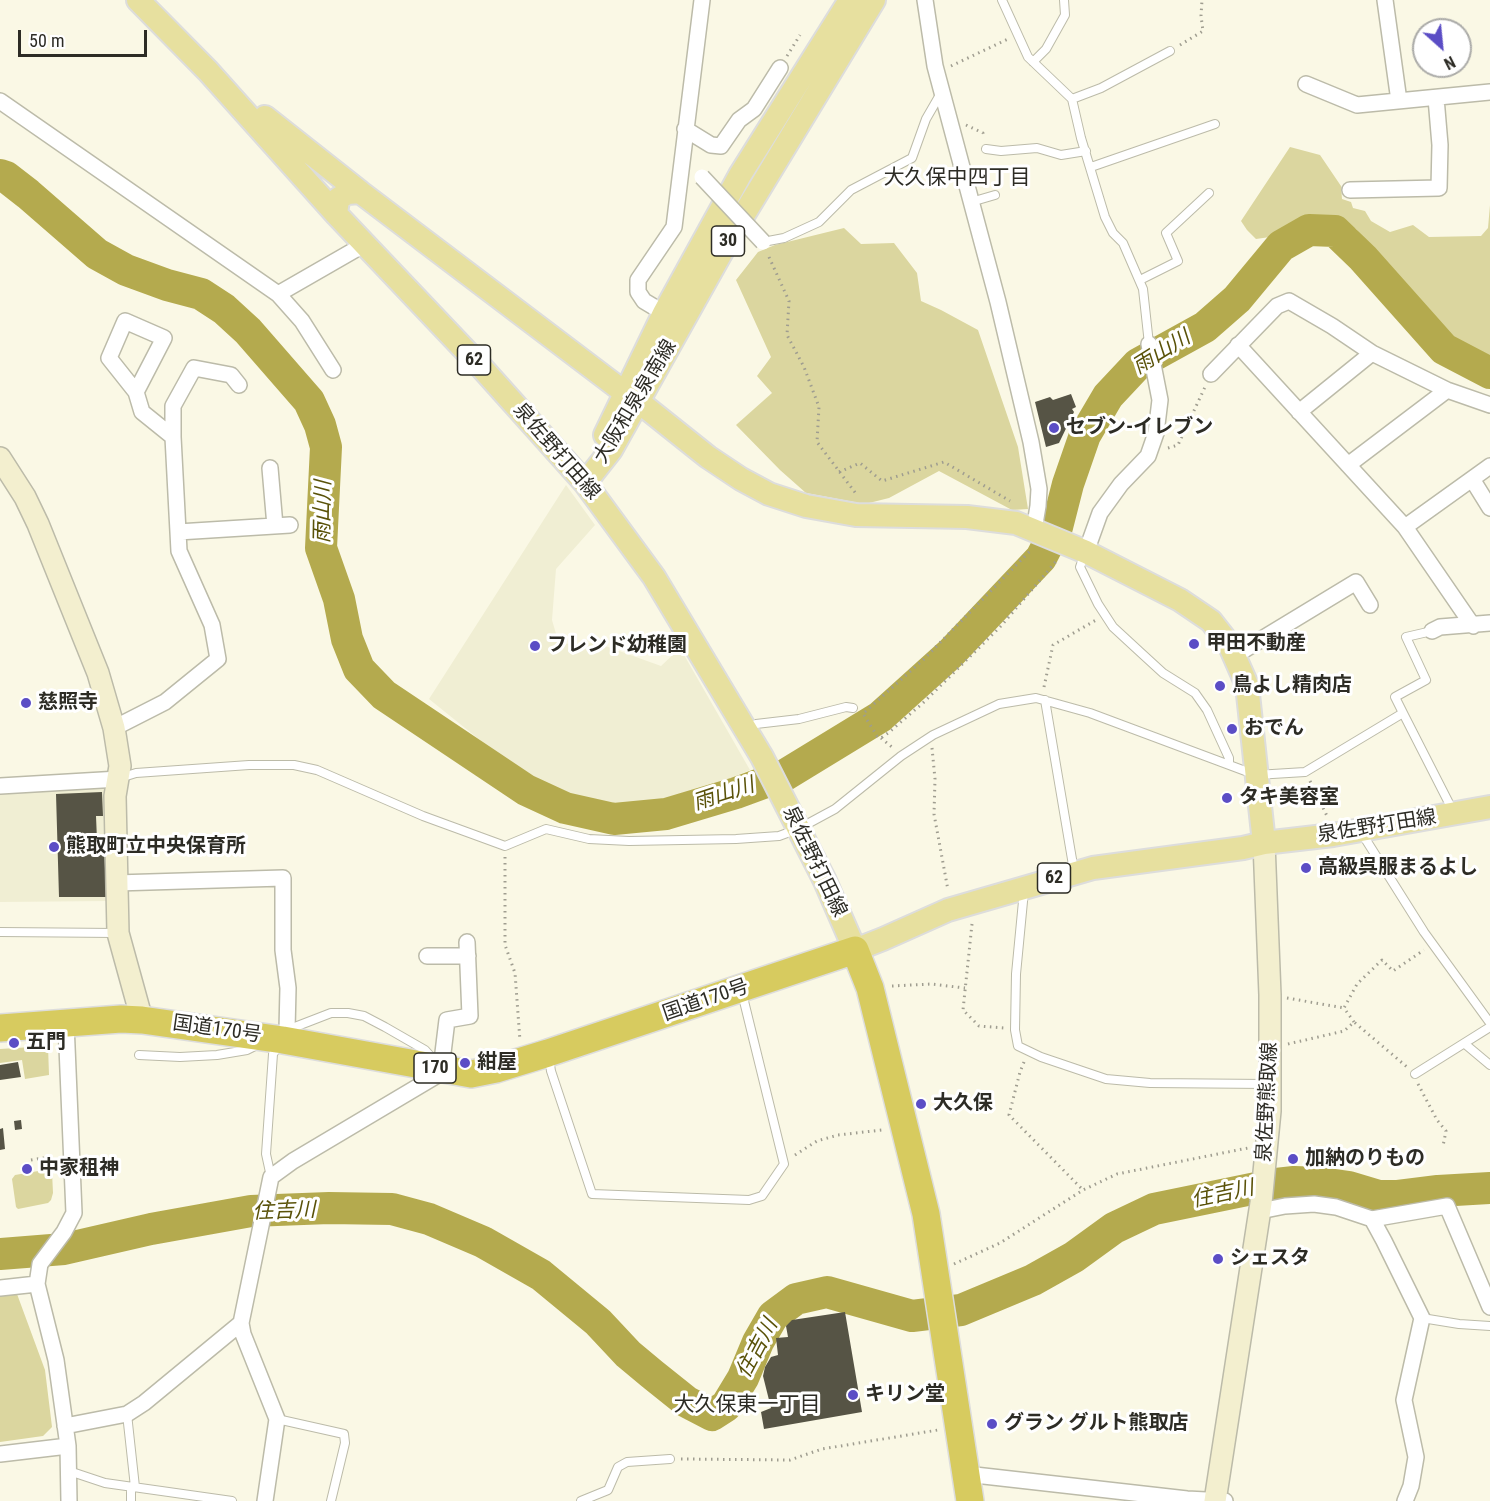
<!DOCTYPE html>
<meta charset="utf-8">
<style>
body{margin:0}
#map{position:relative;width:1490px;height:1501px;overflow:hidden;background:#faf8e5;font-family:"Roboto Condensed",sans-serif}
canvas{display:block}
.north{position:absolute;left:1412px;top:18px;width:60px;height:60px;box-sizing:border-box;background:#fff;border:2px solid #ababa8;border-radius:50%;rotate:153deg;font-size:16px;font-weight:700;line-height:24px;text-align:center;color:#2d2c25}
.north::after{content:'';display:block;margin:auto;width:21px;height:27px;background:#5b4dc5;clip-path:polygon(50% 0,100% 100%,50% 72%,0 100%)}
.scale{position:absolute;left:18px;top:30px;width:129px;height:27px;box-sizing:border-box;border:3px solid #2d2c25;border-top:0;padding-left:8px;font-size:18px;line-height:21px;white-space:nowrap;color:#2d2c25;-webkit-text-stroke:4px #fff;paint-order:stroke}
</style>
<div id="map">
<canvas width="1490" height="1501"></canvas>
<div class="north">N</div>
<div class="scale">50 m</div>
</div>
<script>
const ctx = document.querySelector('canvas').getContext('2d');
ctx.lineJoin = 'round';
function fillPath(path, color) {
  ctx.fillStyle = color;
  ctx.fill(path, 'evenodd');
}
function poly(rows) {
  const path = new Path2D();
  for (const r of rows) {
    path.moveTo(r[0], r[1]);
    for (let i = 2; i < r.length; i += 2) path.lineTo(r[i], r[i + 1]);
  }
  return path;
}
function trace(path, color, width, dash) {
  ctx.strokeStyle = color;
  ctx.lineWidth = width;
  ctx.lineCap = dash ? 'butt' : 'round';
  ctx.setLineDash(dash || []);
  ctx.stroke(path);
}
function drawText(font, color, halo, rows, align = 'center') {
  ctx.font = font + ' "Roboto Condensed","Noto Sans JP",sans-serif';
  ctx.lineWidth = 6;
  ctx.setLineDash([]);
  ctx.textBaseline = 'middle';
  ctx.strokeStyle = halo;
  ctx.fillStyle = color;
  for (const [text, x, y, turn = 0] of rows) {
    ctx.save();
    ctx.translate(x, y);
    ctx.rotate((+turn || 0) * Math.PI / 180);
    ctx.textAlign = isNaN(turn) ? turn : align;
    if (halo) ctx.strokeText(text, 0, 0);
    ctx.fillText(text, 0, 0);
    ctx.restore();
  }
}
fillPath(poly([
 [566,485,595,525,556,569,552,620,559,644,597,643,661,666,680,648,750,770,670,802,608,804,560,792,496,753,429,699],
 [106,786,109,901,0,902,0,794]
]), '#f0eed3');
fillPath(poly([
 [1290,147,1320,155,1341,186,1342,199,1351,202,1353,208,1365,211,1371,221,1390,232,1413,225,1429,237,1481,236,1488,228,1490,205,1490,360,1455,341,1356,229,1336,218,1321,216,1296,221,1270,237,1256,239,1247,230,1241,221],
 [844,228,861,244,894,243,917,273,921,301,941,310,978,330,1018,447,1028,509,1012,510,939,471,889,498,865,504,806,493,780,470,736,425,772,393,757,376,771,357,736,280,758,252,775,245],
 [48,1046,49,1075,25,1079,22,1060,0,1063,0,1049],
 [50,1169,52,1172,53,1193,51,1200,48,1203,18,1209,16,1207,12,1179,15,1175],
 [17,1294,45,1370,52,1427,43,1436,0,1442,0,1295]
]), '#dbd69f');
trace(poly([
 [0,175,6,177,28,194,97,254,126,270,167,285,201,294,224,309,248,331,309,401,320,425,326,447,321,548,339,599,347,639,359,669,384,695,526,790,565,808,614,819,666,814,736,793,785,775,880,717,951,653,1041,558,1057,527,1068,484,1085,435,1108,396,1138,364,1205,327,1237,299,1281,246,1309,230,1335,231,1363,258,1444,349,1490,373],
 [0,1254,64,1249,151,1229,251,1211,329,1208,392,1209,429,1219,483,1242,541,1275,598,1322,628,1354,652,1374,687,1402,712,1415,726,1406,743,1378,758,1342,773,1316,796,1299,827,1292,912,1316,961,1310,1033,1280,1074,1257,1114,1228,1154,1209,1276,1184,1294,1182,1321,1183,1349,1187,1379,1196,1398,1196,1438,1191,1490,1188]
]), '#b4aa4e', 32);
fillPath(poly([
 [1071,394,1076,407,1072,409,1074,412,1059,443,1046,447,1035,402,1050,397,1053,400],
 [102,792,103,816,96,816,97,840,104,840,106,897,59,897,56,794],
 [18,1062,21,1077,0,1080,0,1065],
 [21,1120,22,1129,15,1130,14,1121],
 [3,1128,5,1149,0,1150,0,1129],
 [845,1312,862,1412,764,1429,761,1412,771,1408,763,1376,765,1367,771,1357,778,1355,776,1338,788,1337,786,1326,792,1320]
]), '#565445');
const lane = poly([
 [1002,0,1028,57,1072,99,1081,138,1105,217,1113,233,1123,243,1143,289,1149,344],
 [1033,62,1046,49,1065,15,1064,0],
 [1072,99,1101,88,1170,51],
 [986,149,1001,151,1037,148,1061,155,1086,151],
 [1091,167,1215,124],
 [971,202,995,195],
 [763,242,784,238,819,222,851,190,912,158,926,119,941,93],
 [1140,280,1178,261,1166,233,1209,193],
 [1085,553,1080,567,1098,604,1113,627,1139,651,1163,673,1195,693,1207,710,1229,758,1229,764],
 [1045,700,1074,871],
 [1403,713,1453,811],
 [747,729,756,724,799,719,846,707,853,708],
 [120,778,136,773,249,765,294,765,317,770,423,816,505,846,546,829,589,839,629,841,736,839,779,836,798,829,835,809,901,756,933,735,999,704,1036,698,1090,713,1256,775,1305,772,1403,713,1395,697,1426,680,1406,637,1432,631],
 [1361,832,1424,932,1490,1023],
 [1024,891,1016,974,1015,1030,1018,1046,1041,1057,1106,1079,1150,1083,1267,1084],
 [0,932,117,933],
 [287,1030,331,1013,348,1013,364,1016,385,1027,425,1050,434,1060],
 [1465,1044,1490,1065],
 [139,1055,180,1057,217,1055,247,1050,257,1045],
 [549,1058,551,1071,592,1194,749,1200,762,1196,784,1164,742,993],
 [1415,1074,1490,1027],
 [271,1177,266,1154,273,1054,280,1044],
 [1422,1318,1459,1324,1490,1326],
 [127,1414,135,1487],
 [277,1419,344,1434,345,1443,331,1501],
 [69,1471,105,1483,232,1501],
 [131,1501,131,1487],
 [581,1501,608,1490,618,1467,627,1462,670,1459]
]);
const street = poly([
 [925,0,935,66,998,302,1031,442,1039,489,1038,506,1034,530],
 [1385,0,1399,101],
 [1306,84,1357,105,1490,92],
 [0,101,278,294,365,244],
 [685,129,711,145,721,146,739,120,754,109,780,68],
 [1350,190,1439,188,1440,145,1436,98],
 [278,294,302,321,333,370],
 [664,313,644,301,638,292,638,280,674,227,702,0],
 [1238,345,1405,527,1473,626],
 [1211,374,1277,306,1289,301,1332,326,1372,353,1447,390,1490,405],
 [1299,412,1372,353],
 [173,437,173,406,194,368,231,375,239,385],
 [1348,465,1447,390],
 [270,468,275,526],
 [1472,479,1490,508],
 [1405,527,1490,466],
 [178,532,290,525],
 [1086,552,1100,513,1121,484,1148,456,1156,433,1160,400,1149,344],
 [1432,631,1440,627,1490,623],
 [1234,656,1356,582,1370,605],
 [114,728,165,702,218,659,212,625,179,551,173,437,142,412,136,392,109,358,125,321,164,338,136,392],
 [0,786,119,779],
 [116,883,283,878,283,950,288,988,287,1030,283,1040],
 [427,956,468,956],
 [66,1023,74,1213,64,1232,40,1264,37,1284,56,1360,68,1446,69,1501],
 [441,1069,447,1020,470,1016,467,942],
 [1260,1211,1285,1206,1314,1204,1336,1207,1372,1219,1384,1241,1422,1318,1404,1400,1416,1457,1411,1486,1405,1501],
 [1372,1219,1447,1206,1490,1307],
 [0,1288,37,1284],
 [65,1426,127,1414,144,1403,241,1323],
 [0,1454,68,1446],
 [966,1474,1187,1499,1225,1501],
 [265,1501,277,1419,243,1334,241,1323,271,1177,293,1161,446,1070]
]);
const secondary = poly([
 [0,458,25,497,38,524,98,673,114,728,120,766,115,796,118,933,142,1020],
 [1215,1501,1261,1203,1270,1111,1270,995,1264,843]
]);
const primary = poly([
 [138,0,208,71,336,214,482,368,585,483,654,577,762,757,825,881,855,950,883,939,948,910,1093,868,1243,848,1264,843,1333,835,1490,807],
 [265,117,360,192],
 [336,214,338,199,347,193,360,192,624,392],
 [639,402,708,457,741,479,769,494,806,506,856,515,967,517,1016,523,1086,552,1180,600,1211,621,1229,644,1247,685,1264,843],
 [605,435,664,313,740,175,850,0],
 [585,483,611,450,729,239,874,0]
]);
const highway = poly([
 [0,1028,121,1019,142,1020,283,1040,471,1074,496,1069,548,1053,855,950,870,988,926,1214,970,1501]
]);
trace(lane, '#bcbba9', 10);
trace(street, '#bcbba9', 18);
trace(secondary, '#bcbba9', 24);
trace(primary, '#dddddc', 26);
trace(highway, '#dddddc', 30);
trace(poly([
 [1180,45,1203,31,1201,16,1202,0],
 [787,56,800,35],
 [951,66,1008,39],
 [966,125,983,133,984,138],
 [769,257,789,301,787,335,804,367,819,407,817,442,857,495],
 [1168,448,1178,445,1205,387],
 [839,472,860,463,882,481,944,462,1010,501],
 [1044,687,1053,645,1096,620],
 [865,712,923,660,1032,549],
 [864,715,877,736,881,738,888,733,923,703,1001,626,1058,559],
 [881,738,893,748],
 [932,748,935,779,934,814,948,890],
 [1310,781,1327,816],
 [505,857,505,945,515,973,520,1041],
 [972,924,963,1010,979,1026,1004,1028],
 [892,986,931,984,965,988],
 [1287,998,1344,1008],
 [1354,1022,1344,1008,1357,984,1382,960,1393,971,1424,950],
 [1288,1044,1344,1031,1354,1022,1407,1067],
 [1024,1062,1020,1072,1009,1115,1083,1190],
 [1418,1084,1437,1120,1446,1131,1443,1146],
 [795,1155,817,1141,838,1135,882,1130],
 [31,1160,43,1158,43,1160],
 [954,1264,1000,1243,1083,1190,1117,1174,1248,1148],
 [681,1459,790,1460,822,1449,938,1430]
]), '#9f9d90', 3, [1.5, 4.5]);
trace(lane, '#fff', 8);
trace(street, '#fff', 15);
trace(secondary, '#f3efcf', 21);
trace(primary, '#e7e09f', 22);
trace(highway, '#d7cb5f', 27);
const streetBridge = poly([
 [702,177,763,242]
]);
trace(streetBridge, '#bcbba9', 18, []);
trace(streetBridge, '#fff', 15);
for (const [x, y, r, color] of [
 [1054,428,6,"#5b4dc5"],
 [1194,644,6,"#5b4dc5"],
 [535,646,6,"#5b4dc5"],
 [1220,686,6,"#5b4dc5"],
 [26,703,6,"#5b4dc5"],
 [1232,729,6,"#5b4dc5"],
 [1227,798,6,"#5b4dc5"],
 [54,847,6,"#5b4dc5"],
 [1306,868,6,"#5b4dc5"],
 [14,1043,6,"#5b4dc5"],
 [465,1063,6,"#5b4dc5"],
 [921,1104,6,"#5b4dc5"],
 [1293,1159,6,"#5b4dc5"],
 [27,1169,6,"#5b4dc5"],
 [1218,1259,6,"#5b4dc5"],
 [853,1395,6,"#5b4dc5"],
 [992,1424,6,"#5b4dc5"]
]) {
  const dot = new Path2D();
  dot.arc(x, y, r, 0, 2 * Math.PI);
  ctx.fillStyle = color;
  ctx.fill(dot);
  trace(dot, '#fff', 2);
}
for (const [x, y, w] of [
 [728,241,33],
 [474,360,33],
 [1054,878,33],
 [435,1068,42]
]) {
  const box = new Path2D();
  box.roundRect(x - w / 2, y - 15, w, 30, 4.5);
  ctx.fillStyle = '#fff';
  ctx.fill(box);
  trace(box, '#2d2c25', 1.5);
}
drawText('bold 18px', '#2d2c25', null, [
 ["30",728,241],
 ["62",474,360],
 ["62",1054,878],
 ["170",435,1068]
]);
drawText('20px', '#2d2c25', '#fff', [
 ["大阪和泉泉南線",636,402,-59],
 ["泉佐野打田線",556,452,49],
 ["泉佐野打田線",1377,827,-9],
 ["泉佐野打田線",814,862,64],
 ["国道170号",706,1001,-19],
 ["国道170号",217,1030,8],
 ["泉佐野熊取線",1268,1102,-87]
]);
drawText('bold 20px', '#2d2c25', '#fff', [
 ["セブン-イレブン",1066,428],
 ["甲田不動産",1206,644],
 ["フレンド幼稚園",547,646],
 ["鳥よし精肉店",1232,686],
 ["慈照寺",38,703],
 ["おでん",1244,729],
 ["タキ美容室",1239,798],
 ["熊取町立中央保育所",66,847],
 ["高級呉服まるよし",1318,868],
 ["五門",26,1043],
 ["紺屋",477,1063],
 ["大久保",933,1104],
 ["加納のりもの",1305,1159],
 ["中家租神",39,1169],
 ["シェスタ",1230,1259],
 ["キリン堂",865,1395],
 ["グラン グルト熊取店",1004,1424]
], 'left');
drawText('21px', '#2d2c25', '#fff', [
 ["大久保中四丁目",957,179],
 ["大久保東一丁目",747,1406]
]);
drawText('italic 21px', '#5a5209', '#fff', [
 ["雨山川",1162,353,-32],
 ["雨山川",324,512,-89],
 ["雨山川",724,795,-18],
 ["住吉川",1223,1195,-12],
 ["住吉川",284,1212,-2],
 ["住吉川",758,1349,-62]
]);
</script>
